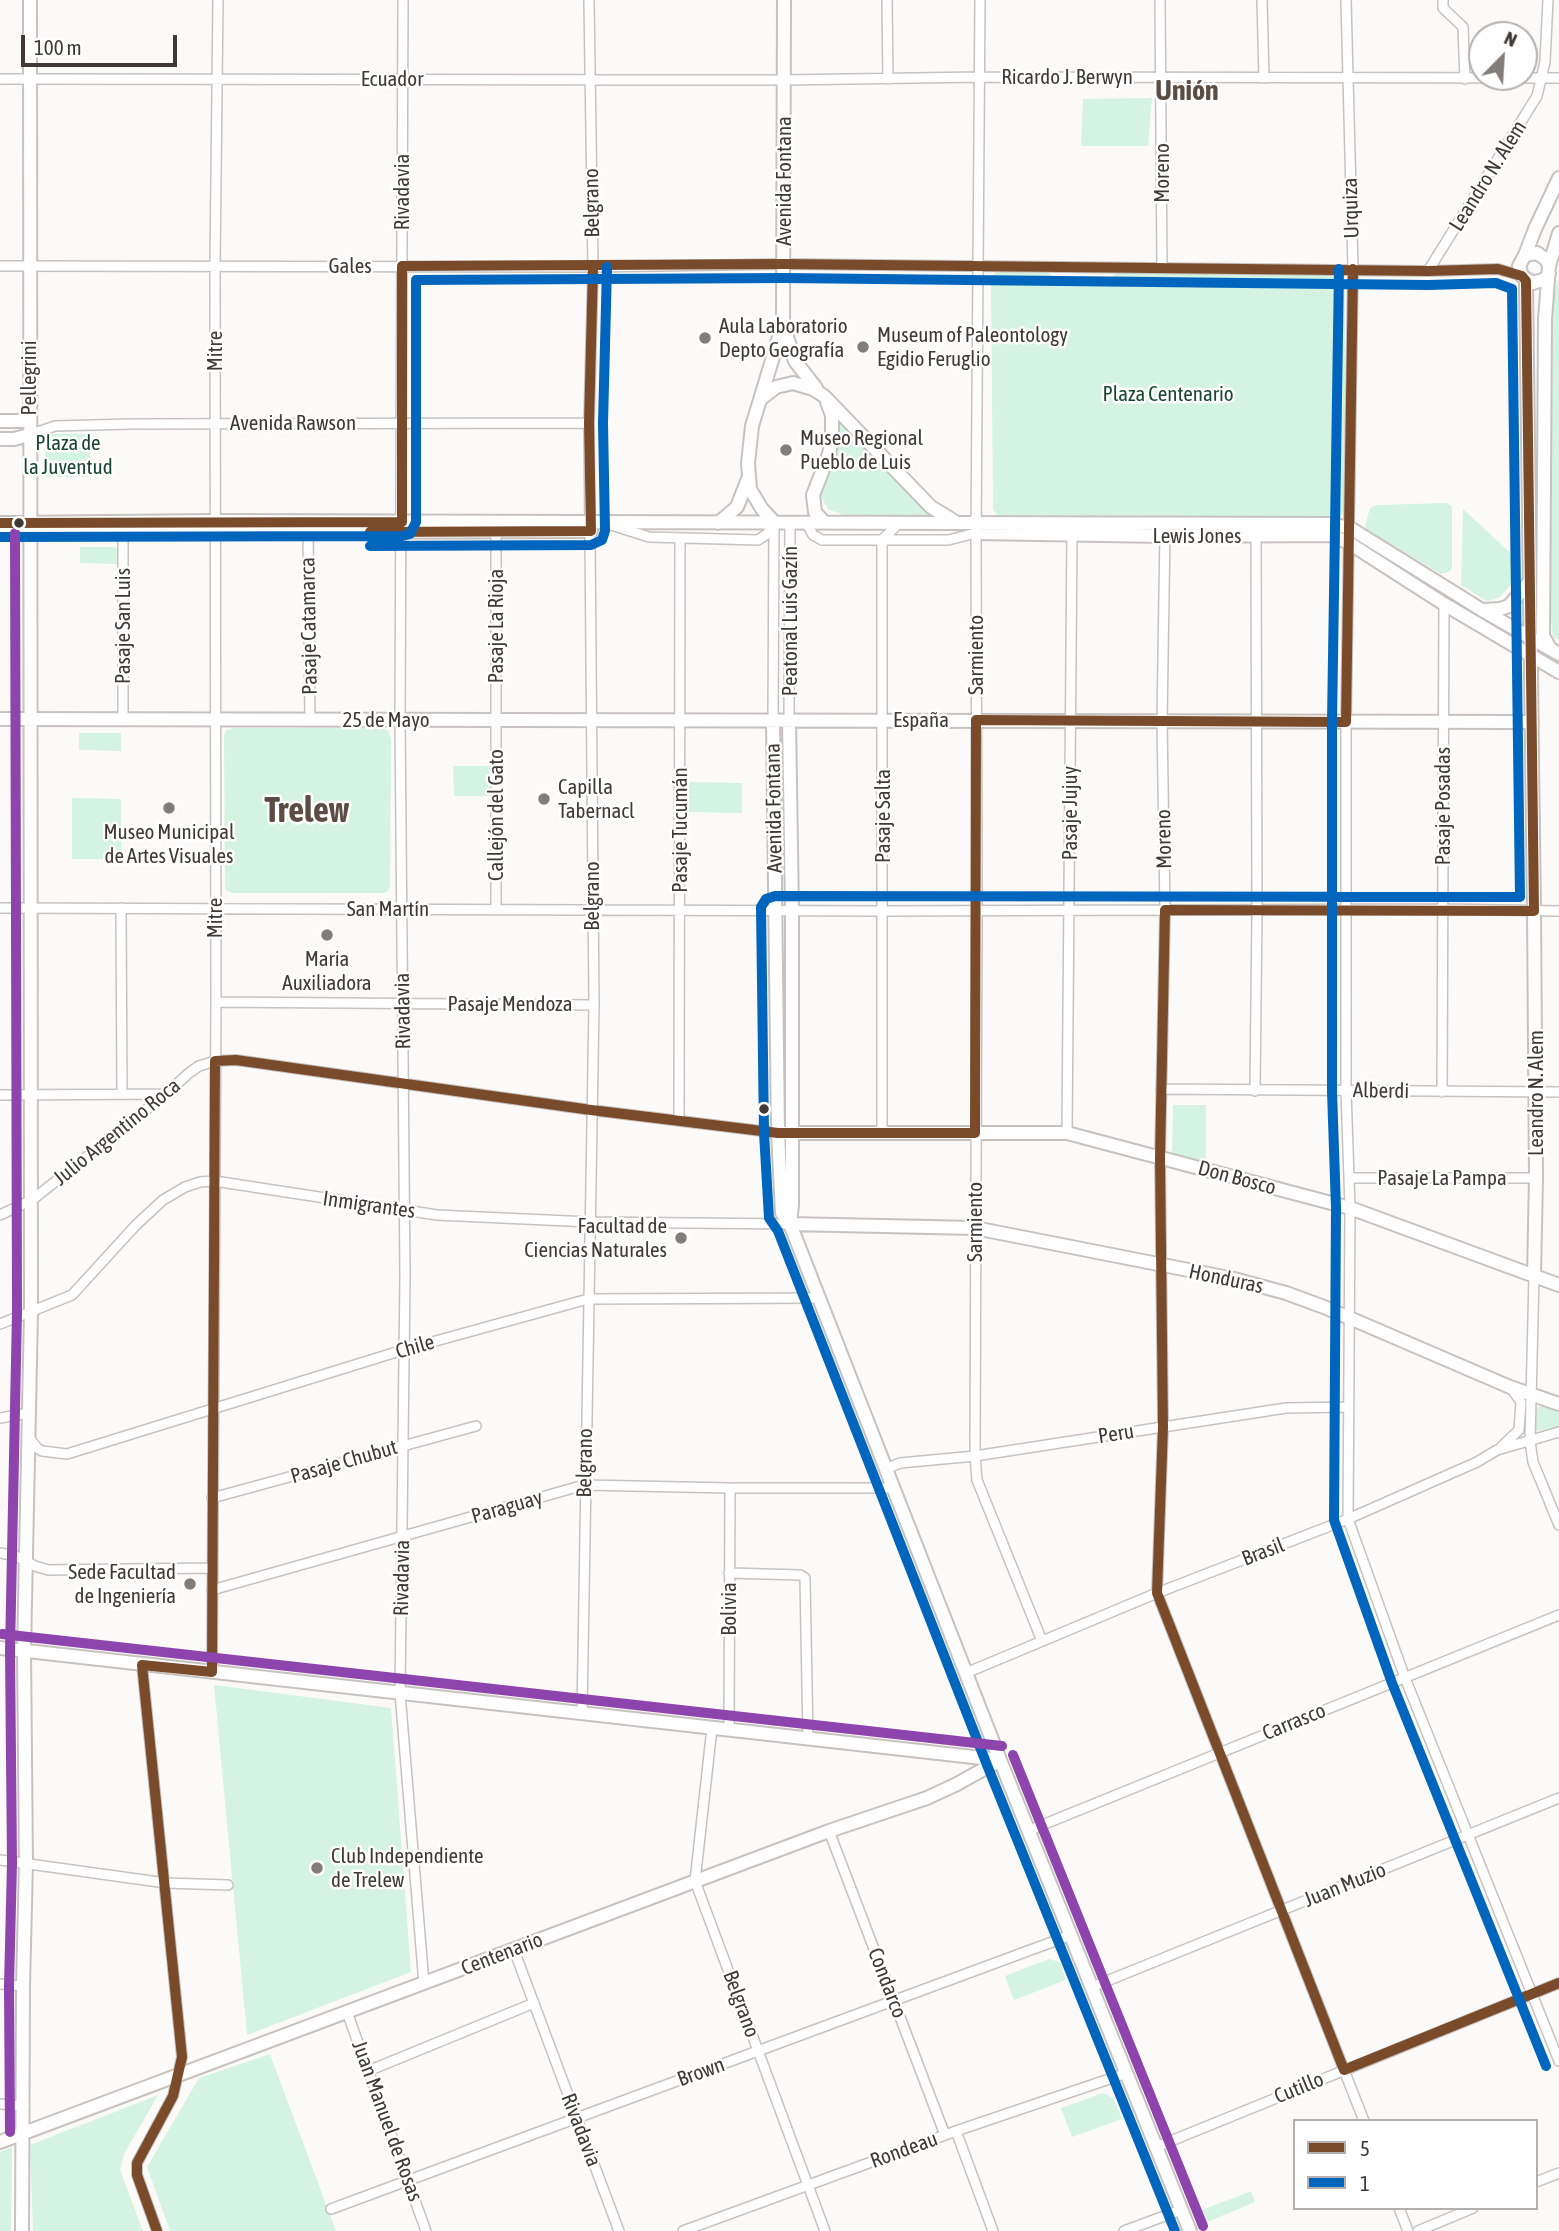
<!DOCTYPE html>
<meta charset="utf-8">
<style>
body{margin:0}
#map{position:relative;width:1559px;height:2231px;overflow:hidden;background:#fcfaf8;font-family:"Asap Condensed",sans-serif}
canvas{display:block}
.legend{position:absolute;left:1293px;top:2119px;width:245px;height:91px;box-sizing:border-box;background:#fff;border:2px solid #b3b0ae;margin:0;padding:9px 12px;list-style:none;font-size:21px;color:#403935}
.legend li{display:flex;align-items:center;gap:14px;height:35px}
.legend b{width:35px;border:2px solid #b3b0ae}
.north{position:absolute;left:1468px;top:21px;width:70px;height:70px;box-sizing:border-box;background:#fff;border:2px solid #b3b0ae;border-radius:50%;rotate:24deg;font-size:19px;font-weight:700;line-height:28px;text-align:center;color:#403935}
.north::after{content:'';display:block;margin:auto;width:24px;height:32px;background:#827d79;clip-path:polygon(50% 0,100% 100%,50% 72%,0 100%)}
.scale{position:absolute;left:21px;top:35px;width:156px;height:32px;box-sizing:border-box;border:4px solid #403935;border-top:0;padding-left:9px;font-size:21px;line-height:24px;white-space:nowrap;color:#403935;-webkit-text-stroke:5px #fff;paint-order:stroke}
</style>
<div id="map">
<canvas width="1559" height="2231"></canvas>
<ul class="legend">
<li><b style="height:9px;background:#7a4b2a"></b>5</li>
<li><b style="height:9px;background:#0065bd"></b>1</li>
</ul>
<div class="north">N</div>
<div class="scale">100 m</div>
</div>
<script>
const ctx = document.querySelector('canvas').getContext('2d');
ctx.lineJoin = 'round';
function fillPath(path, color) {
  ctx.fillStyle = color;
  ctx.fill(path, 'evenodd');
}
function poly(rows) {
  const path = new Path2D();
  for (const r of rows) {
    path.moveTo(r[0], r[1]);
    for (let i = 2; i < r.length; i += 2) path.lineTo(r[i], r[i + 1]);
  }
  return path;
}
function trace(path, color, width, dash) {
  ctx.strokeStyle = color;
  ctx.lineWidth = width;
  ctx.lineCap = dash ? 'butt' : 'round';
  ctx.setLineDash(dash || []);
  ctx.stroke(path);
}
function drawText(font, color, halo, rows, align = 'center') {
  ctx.font = font + ' "Asap Condensed",sans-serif';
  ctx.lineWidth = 5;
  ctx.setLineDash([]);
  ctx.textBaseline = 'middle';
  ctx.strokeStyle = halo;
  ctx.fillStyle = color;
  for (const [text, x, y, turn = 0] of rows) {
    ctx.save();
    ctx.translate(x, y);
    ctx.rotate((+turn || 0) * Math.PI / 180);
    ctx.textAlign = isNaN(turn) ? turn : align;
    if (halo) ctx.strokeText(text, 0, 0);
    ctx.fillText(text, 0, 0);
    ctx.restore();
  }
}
fillPath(poly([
 [1152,98,1148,146,1081,146,1083,99],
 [998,270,1044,270,1054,277,1111,278,1118,271,1337,273,1342,275,1345,279,1345,513,1338,517,997,515,993,509,991,283,991,278],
 [1559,276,1559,640,1553,637,1548,592,1554,294],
 [836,416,932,514,931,517,843,515,828,509,822,499,821,487,836,454,839,435],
 [48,434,90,434,90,477,45,477,46,439],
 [1446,503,1452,506,1452,568,1449,572,1441,574,1368,531,1365,526,1370,508,1377,505],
 [1463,509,1517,559,1515,580,1500,597,1492,600,1486,601,1461,585],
 [80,547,115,547,119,551,119,564,80,563],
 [233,728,381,728,388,731,391,739,390,885,388,891,383,893,232,893,225,890,224,736,226,730],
 [79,733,121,733,121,751,79,750],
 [453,766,490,766,490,796,454,796],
 [686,782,742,783,742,813,686,812],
 [72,798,121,799,121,859,72,859],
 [1173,1105,1206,1105,1206,1162,1172,1157],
 [1544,1404,1559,1408,1559,1428,1535,1431,1535,1409],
 [214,1685,391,1708,411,1972,247,2035],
 [1049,1959,1060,1962,1066,1980,1014,2000,1005,1976],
 [270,2054,336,2231,170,2231,147,2167,199,2078],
 [1103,2093,1113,2098,1122,2119,1072,2137,1061,2108],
 [158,2095,124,2154,120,2170,143,2231,33,2231,30,2145],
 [12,2147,11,2231,0,2231,0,2152],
 [1251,2191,1255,2202,1207,2222,1202,2210]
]), '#d4f3e2');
const street = poly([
 [403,0,400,720,405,1276,400,1693,424,1984],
 [887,0,888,79],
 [980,0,976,533,977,911,975,1456,977,1480,1042,1641],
 [1160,0,1162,268],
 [1262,0,1264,78],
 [1346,0,1353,269,1346,722,1346,1091,1350,1208,1348,1519,1405,1678,1559,2061],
 [1443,0,1443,8,1463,27,1465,79],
 [0,79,785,80,979,77,1559,78],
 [0,266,593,267,784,264,1428,271,1498,269,1522,276],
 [1428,271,1537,96,1545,62,1548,0],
 [29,435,55,426,130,424,589,423],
 [806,522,813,535,822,540,948,540,976,533],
 [608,524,649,537,758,540,767,534,773,524],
 [496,531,496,910],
 [1165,531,1162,721,1165,910,1160,1158,1163,1427,1157,1593,1364,2121],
 [308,532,310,720],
 [123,719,123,532],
 [789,719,790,522],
 [773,721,774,522],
 [0,908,883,911,1443,909,1559,911],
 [121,908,122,1094],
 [216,1002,594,1005],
 [1161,1089,1559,1092],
 [1255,1091,1257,910,1256,536],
 [1442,1092,1444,604],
 [0,1095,166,1094],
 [679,1121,680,538],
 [1067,1133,1072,535],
 [882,1134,882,540,898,524],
 [1349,1178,1536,1178],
 [0,1215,32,1200,166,1094,189,1073,199,1066,215,1061,236,1060,591,1110,778,1133],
 [1534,1276,1530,1441,1533,1462,1559,1525],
 [0,1324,72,1295,136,1225,163,1200,185,1187,200,1182,214,1181,437,1215,590,1222,790,1224],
 [0,1418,29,1413],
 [28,1436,37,1448,42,1451,67,1454,403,1350,588,1299,819,1298],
 [1501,1447,1519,1430,1521,1402,1511,1388],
 [886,1469,900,1463,975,1456,1286,1408,1348,1407],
 [212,1498,476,1426],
 [0,1553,16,1556,35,1566,48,1570,212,1568],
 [729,1573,800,1575,805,1578,808,1739],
 [212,1590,584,1485,730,1488,894,1488],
 [142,1665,182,2057,173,2096,137,2163,137,2175,157,2231],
 [212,1672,216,1002,215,266,218,0],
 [966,1673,1157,1593,1348,1519,1477,1462,1497,1450,1559,1432],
 [582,1714,594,1005,589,423,593,267,589,0],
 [712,1728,695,1881,825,2231],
 [729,1730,730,1488],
 [1030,1830,1559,1615],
 [829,1831,945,2135],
 [0,1860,166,1883,228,1885],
 [514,1950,619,2231],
 [0,1984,23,1986],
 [1092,1987,1559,1798],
 [347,2012,426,2231],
 [368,2071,534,2003],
 [0,2104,24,2106],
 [956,2131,993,2231],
 [1156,2147,1559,1983],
 [1536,2182,1559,2173],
 [1399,2208,1408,2231],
 [331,2209,1071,1935],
 [683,2231,956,2131,1127,2073],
 [1124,2231,1181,2210],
 [1418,2231,1473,2208]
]);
const secondary = poly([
 [1525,255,1535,229,1559,178],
 [1549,274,1545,279,1533,283,1522,276,1519,266,1525,255,1537,253,1547,260,1549,266],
 [1526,281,1534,911,1536,1178,1534,1276],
 [784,328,795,361,816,388],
 [762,398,776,387,793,383,813,389,824,396,931,507,954,521],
 [0,421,29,421],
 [0,439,14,439,29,435],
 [774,522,762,509,750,489,748,463,752,426,783,324,784,0],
 [824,522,815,512,813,495,829,454,832,439,832,415,827,402],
 [0,523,216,521,1331,524,1350,528,1482,610,1559,654],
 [718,523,737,507,748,479],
 [0,533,591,531],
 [976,533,1165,536,1331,535,1349,543,1444,604,1559,672],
 [1483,610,1500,609,1509,606,1530,581],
 [1550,648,1543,636,1545,320,1549,266,1559,233],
 [0,719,1532,722],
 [789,719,792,911,792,1205,790,1224],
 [773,721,778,1133,782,1213,790,1224,1000,1760,1190,2231],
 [778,1133,1067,1133,1350,1208,1559,1285],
 [790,1224,975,1228,1234,1279,1286,1293,1324,1307,1510,1387,1559,1404],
 [0,1648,1000,1760],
 [0,2142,829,1831,927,1798,957,1784,1000,1760],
 [22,2231,23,1986,26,1863,24,1651,31,1312,30,0]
]);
trace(street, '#c7c2bf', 12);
trace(secondary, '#c7c2bf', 16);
trace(street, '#fffefe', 9);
trace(secondary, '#fffefe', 12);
trace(poly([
 [0,523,402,522,402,266,784,264,1428,271,1498,269,1522,276,1526,281,1534,911,1165,910,1160,1158,1163,1427,1157,1593,1344,2070,1559,1983],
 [370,532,591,531,589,423,593,267],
 [157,2231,137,2175,137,2163,173,2096,182,2057,142,1665,212,1672,215,1061,236,1060,591,1110,778,1133,975,1133,976,720,1346,722,1353,269]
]), '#7a4b2a', 10);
trace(poly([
 [1339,269,1332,722,1332,1091,1336,1208,1334,1520,1392,1683,1546,2066],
 [0,537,402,536,410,534,416,522,416,280,784,278,1428,285,1496,283,1512,289,1520,897,775,896,766,899,761,907,764,1133,769,1218,778,1231,987,1765,1175,2231],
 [370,546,591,545,602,540,605,531,603,423,607,267]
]), '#0065bd', 10);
trace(poly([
 [2,1634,1002,1746],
 [1013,1755,1203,2226],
 [10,2132,9,1986,12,1863,10,1651,17,1312,15,533]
]), '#8e44ad', 10);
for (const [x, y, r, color] of [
 [705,338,7,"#827d79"],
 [863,347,7,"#827d79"],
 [786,450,7,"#827d79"],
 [19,523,6,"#403935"],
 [544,799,7,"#827d79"],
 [169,808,7,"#827d79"],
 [327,935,7,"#827d79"],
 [764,1109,6,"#403935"],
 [681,1238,7,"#827d79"],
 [190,1584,7,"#827d79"],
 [317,1868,7,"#827d79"]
]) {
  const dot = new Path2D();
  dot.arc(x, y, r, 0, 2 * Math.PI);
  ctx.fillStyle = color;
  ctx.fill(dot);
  trace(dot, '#fff', 2.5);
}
drawText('21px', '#403935', '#fff', [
 ["Ricardo J. Berwyn",1067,77],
 ["Ecuador",392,79],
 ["Moreno",1162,173,-90],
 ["Leandro N. Alem",1488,176,-58],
 ["Avenida Fontana",784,181,-90],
 ["Rivadavia",402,192,-90],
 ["Belgrano",592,203,-91],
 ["Urquiza",1351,208,-92],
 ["Gales",350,266],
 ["Mitre",215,351,-90],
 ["Pellegrini",29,378,-90],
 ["Avenida Rawson",293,423],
 ["Lewis Jones",1197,536],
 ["Peatonal Luis Gazín",790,621,-90],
 ["Pasaje San Luis",123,626,-90],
 ["Pasaje Catamarca",309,626,-91],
 ["Pasaje La Rioja",496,626,-90],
 ["Sarmiento",976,655,-90],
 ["25 de Mayo",386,720],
 ["España",921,720],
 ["Pasaje Posadas",1443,806,-90],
 ["Avenida Fontana",774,808,-91],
 ["Pasaje Jujuy",1070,813,-90],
 ["Callejón del Gato",496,815,-90],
 ["Pasaje Salta",883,816,-90],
 ["Pasaje Tucumán",680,830,-90],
 ["Moreno",1164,839,-91],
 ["Belgrano",592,896,-90],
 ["San Martín",388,909],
 ["Mitre",215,918,-90],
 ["Pasaje Mendoza",510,1004],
 ["Rivadavia",403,1011,-91],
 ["Alberdi",1381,1091,1],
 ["Leandro N. Alem",1536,1093,-90],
 ["Julio Argentino Roca",117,1132,-39],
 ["Don Bosco",1237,1178,15],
 ["Pasaje La Pampa",1442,1178],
 ["Inmigrantes",369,1205,8],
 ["Sarmiento",975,1222,-90],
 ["Honduras",1226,1279,12],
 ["Chile",415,1347,-16],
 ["Peru",1116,1434,-9],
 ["Pasaje Chubut",344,1462,-16],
 ["Belgrano",585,1463,-89],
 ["Paraguay",507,1507,-16],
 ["Brasil",1263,1552,-21],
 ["Rivadavia",402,1578,-89],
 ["Bolivia",729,1609,-90],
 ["Carrasco",1294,1722,-22],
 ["Juan Muzio",1345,1885,-22],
 ["Centenario",502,1954,-21],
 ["Condarco",887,1983,69],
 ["Belgrano",741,2004,70],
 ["Brown",701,2072,-20],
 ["Cutillo",1299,2088,-22],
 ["Juan Manuel de Rosas",387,2121,70],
 ["Rivadavia",581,2130,69],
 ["Rondeau",904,2150,-20]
]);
drawText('21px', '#403935', '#fff', [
 ["Aula Laboratorio",719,326],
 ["Depto Geografía",719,350],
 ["Museum of Paleontology",877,335],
 ["Egidio Feruglio",877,359],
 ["Museo Regional",800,438],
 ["Pueblo de Luis",800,462],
 ["Capilla",558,787],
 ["Tabernacl",558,811],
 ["Museo Municipal",169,832,"center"],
 ["de Artes Visuales",169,856,"center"],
 ["Maria",327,959,"center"],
 ["Auxiliadora",327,983,"center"],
 ["Facultad de",667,1226,"right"],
 ["Ciencias Naturales",667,1250,"right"],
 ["Sede Facultad",176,1572,"right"],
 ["de Ingeniería",176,1596,"right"],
 ["Club Independiente",331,1856],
 ["de Trelew",331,1880]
], 'left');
drawText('21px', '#194632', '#fff', [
 ["Plaza Centenario",1168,394],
 ["Plaza de",68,443],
 ["la Juventud",68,467]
]);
drawText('bold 28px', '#5b4c44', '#fff', [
 ["Unión",1187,91]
]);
drawText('bold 35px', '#5b4c44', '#fff', [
 ["Trelew",307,811]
]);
</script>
